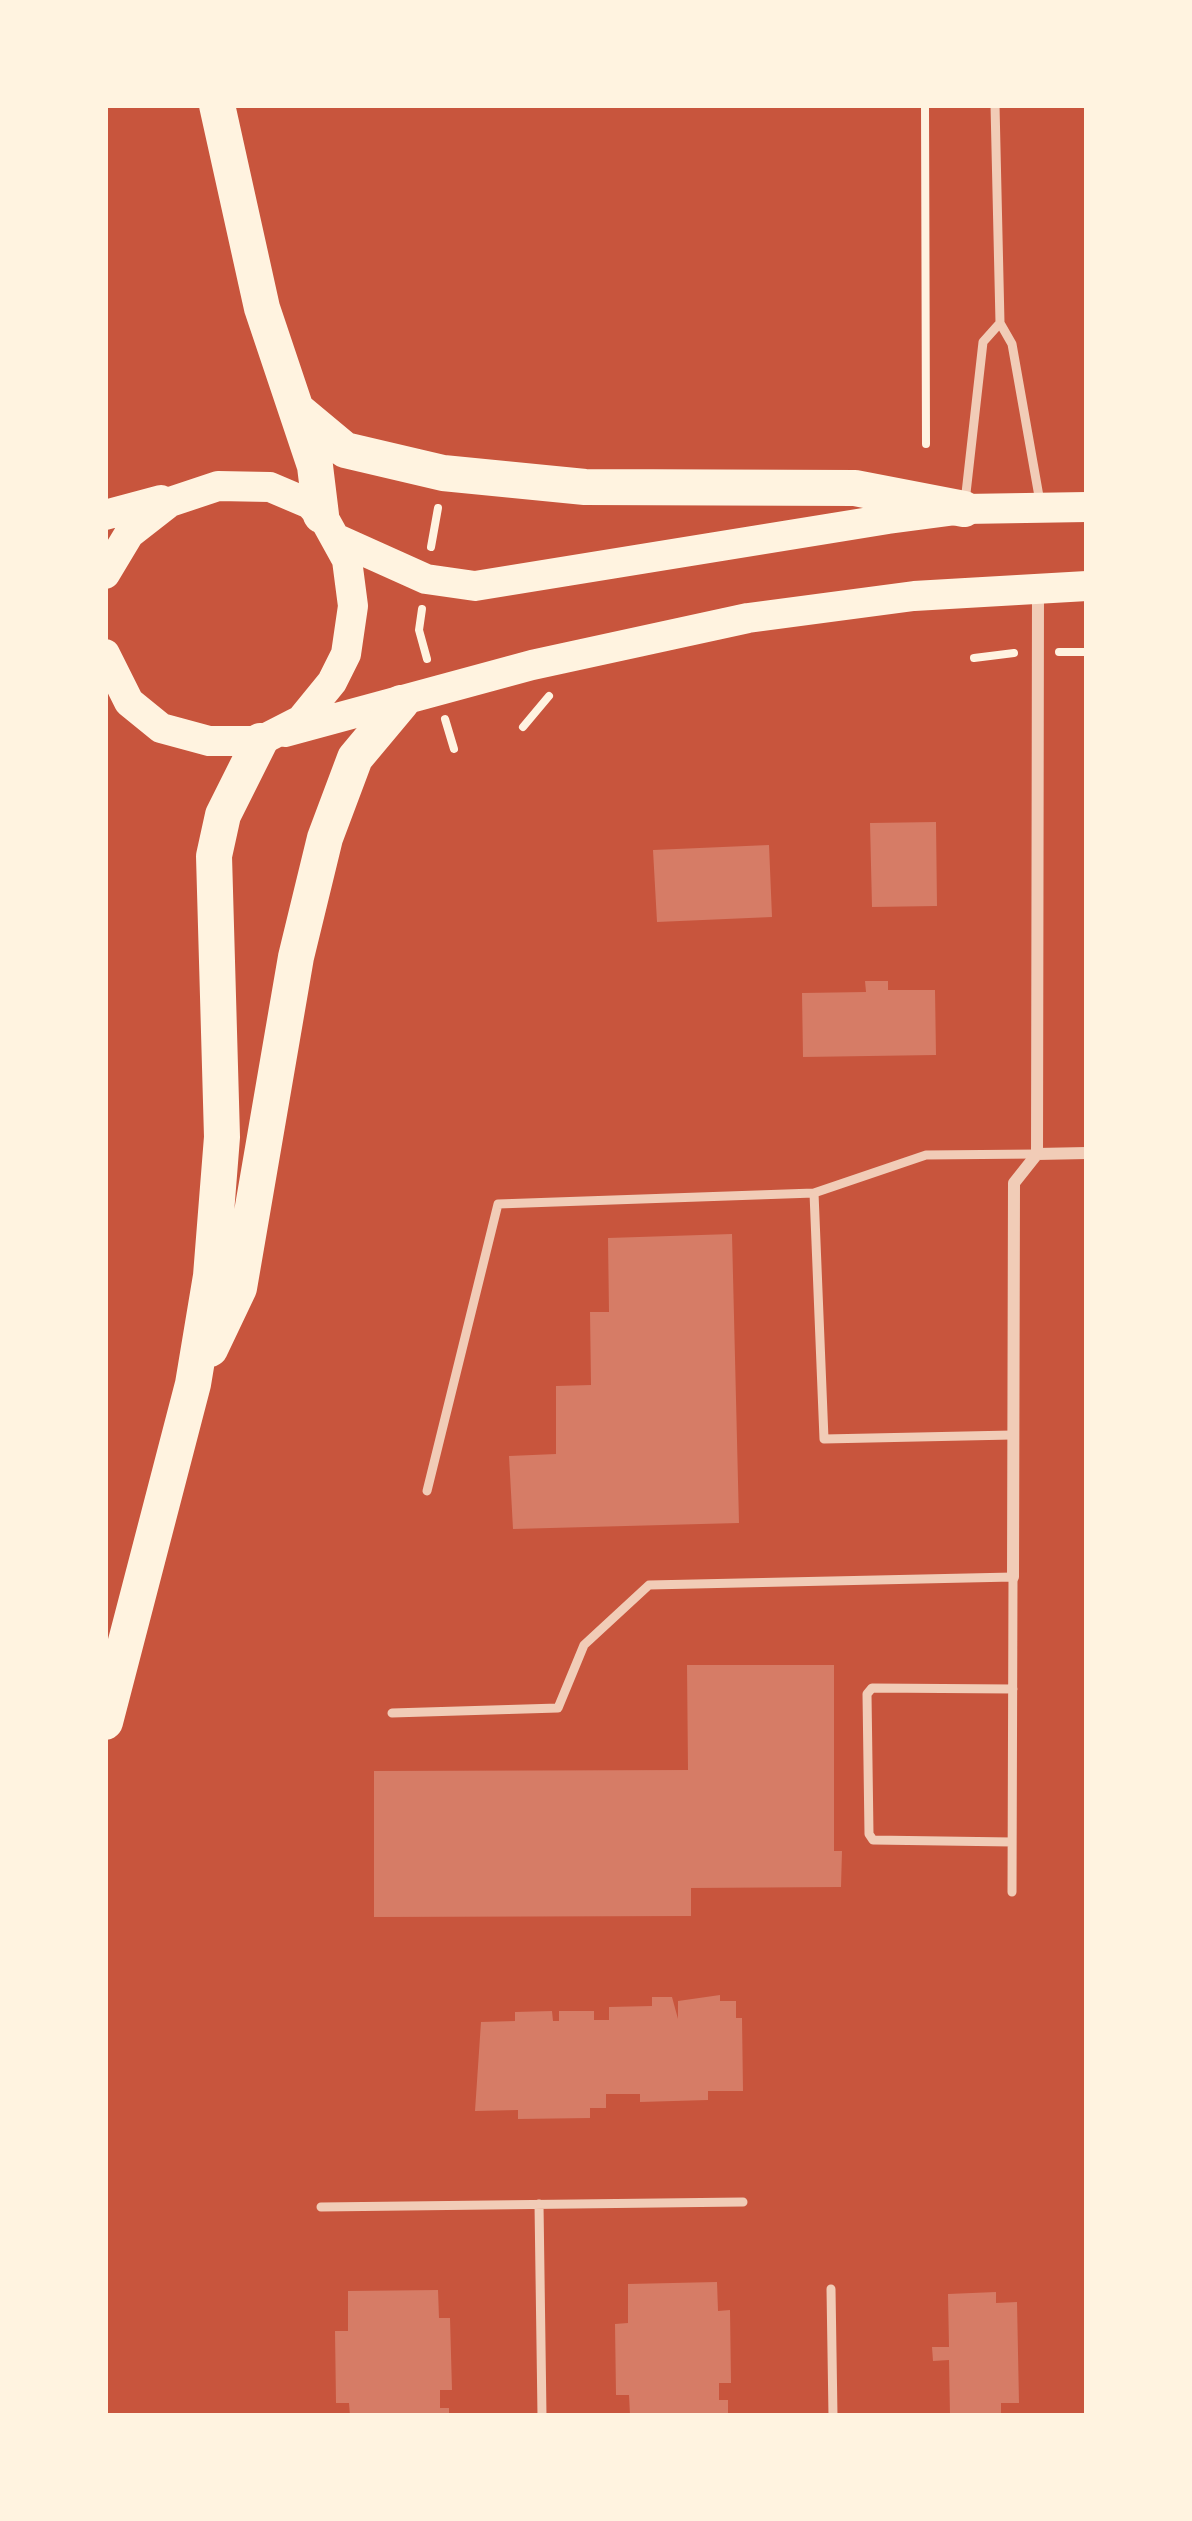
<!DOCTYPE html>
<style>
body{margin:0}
#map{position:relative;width:1192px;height:2521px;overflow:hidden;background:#c8553d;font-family:"Varela Round",sans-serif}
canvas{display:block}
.frame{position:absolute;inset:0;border:108px solid #fff3e0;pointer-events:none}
</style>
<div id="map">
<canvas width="1192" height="2521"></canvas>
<div class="frame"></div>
</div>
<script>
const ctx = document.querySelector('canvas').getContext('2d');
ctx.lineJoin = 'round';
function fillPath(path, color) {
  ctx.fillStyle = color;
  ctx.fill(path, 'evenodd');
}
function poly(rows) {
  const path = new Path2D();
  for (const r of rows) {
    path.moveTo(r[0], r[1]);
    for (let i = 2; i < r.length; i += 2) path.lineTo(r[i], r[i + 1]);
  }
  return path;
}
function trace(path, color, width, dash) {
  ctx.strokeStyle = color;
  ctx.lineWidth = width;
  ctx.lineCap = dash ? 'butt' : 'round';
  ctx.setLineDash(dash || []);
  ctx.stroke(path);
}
fillPath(poly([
 [936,822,937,906,872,907,870,823],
 [769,845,772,917,657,922,653,850],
 [865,981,888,981,888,990,935,990,936,1055,803,1057,802,993,866,992],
 [732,1234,739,1523,513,1529,509,1456,556,1454,556,1386,591,1385,590,1312,609,1312,608,1238],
 [687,1665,834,1665,834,1851,842,1851,841,1887,691,1888,691,1916,374,1917,374,1771,688,1770],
 [720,1995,720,2001,736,2001,736,2018,742,2018,743,2091,708,2091,708,2100,640,2102,640,2094,606,2094,606,2108,590,2108,590,2118,518,2119,518,2110,475,2111,481,2022,515,2021,515,2012,552,2011,553,2021,559,2021,559,2011,594,2011,594,2020,609,2020,609,2007,652,2006,652,1997,672,1997,678,2019,678,2001],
 [717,2282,718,2311,730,2310,731,2383,719,2383,719,2400,728,2400,728,2416,630,2415,629,2395,616,2395,615,2324,628,2323,628,2284],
 [438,2290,439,2318,450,2318,452,2390,440,2390,440,2408,449,2408,449,2416,350,2416,349,2403,336,2403,335,2331,348,2331,348,2291],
 [996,2292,996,2303,1017,2302,1019,2403,1001,2403,1001,2414,950,2415,949,2360,933,2361,932,2347,949,2347,948,2294]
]), '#d67c66');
trace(poly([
 [925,105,926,444],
 [431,547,438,508],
 [422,609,419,630,427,659],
 [1059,652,1087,652],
 [974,658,1014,653],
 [445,719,454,749],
 [523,727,549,696]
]), '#fff3e0', 8);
trace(poly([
 [995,105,1000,323,1012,344,1040,502],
 [965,502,983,342,1000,323],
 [814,1193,824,1439,1012,1435],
 [427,1491,498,1204,814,1193,926,1155,1037,1154],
 [392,1713,558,1708,584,1645,649,1585,1013,1577,1012,1892],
 [1012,1842,873,1840,869,1834,867,1694,872,1688,1013,1689],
 [539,2204,542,2416],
 [321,2207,743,2202],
 [831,2289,833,2416]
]), '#f1ccb7', 9);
trace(poly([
 [1037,1154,1038,591],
 [1037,1154,1087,1153],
 [1013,1577,1014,1183,1037,1154]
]), '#f1ccb7', 12);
trace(poly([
 [105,515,161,500],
 [337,539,426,579,475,586,888,519,964,509,1087,507],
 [105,574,129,534,170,502,218,486,270,487,310,504,326,522,347,560,353,606,346,654,332,682,301,720,260,741,209,741,161,728,129,702,105,654],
 [285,732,532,665,748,618,914,596,1087,586]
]), '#fff3e0', 30);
trace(poly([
 [217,105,262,308,315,466,321,515],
 [297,410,345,450,443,473,585,487,855,488,964,509],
 [210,1349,239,1288,296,957,325,838,355,758,401,703],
 [105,1722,193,1384,211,1276,222,1137,214,856,223,815,260,741]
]), '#fff3e0', 36);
</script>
